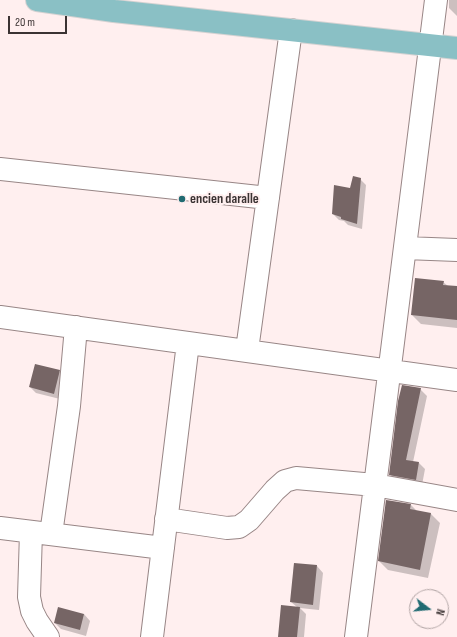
<!DOCTYPE html>
<style>
body{margin:0}
#map{position:relative;width:457px;height:637px;overflow:hidden;background:#ffefef;font-family:"Sofia Sans Condensed",sans-serif}
canvas{display:block}
.north{position:absolute;left:409px;top:589px;width:40px;height:40px;box-sizing:border-box;background:#ffefef;border:1px solid #b1a4a4;border-radius:50%;rotate:106deg;font-size:11px;font-weight:700;line-height:16px;text-align:center;color:#3b3333}
.north::after{content:'';display:block;margin:auto;width:14px;height:18px;background:#206b72;clip-path:polygon(50% 0,100% 100%,50% 72%,0 100%)}
.scale{position:absolute;left:8px;top:16px;width:59px;height:18px;box-sizing:border-box;border:2px solid #3b3333;border-top:0;padding-left:5px;font-size:12px;line-height:14px;white-space:nowrap;color:#3b3333;-webkit-text-stroke:3px #ffefef;paint-order:stroke}
</style>
<div id="map">
<canvas width="457" height="637"></canvas>
<div class="north">N</div>
<div class="scale">20 m</div>
</div>
<script>
const ctx = document.querySelector('canvas').getContext('2d');
ctx.lineJoin = 'round';
function fillPath(path, color) {
  ctx.fillStyle = color;
  ctx.fill(path, 'evenodd');
}
function poly(rows) {
  const path = new Path2D();
  for (const r of rows) {
    path.moveTo(r[0], r[1]);
    for (let i = 2; i < r.length; i += 2) path.lineTo(r[i], r[i + 1]);
  }
  return path;
}
function trace(path, color, width, dash) {
  ctx.strokeStyle = color;
  ctx.lineWidth = width;
  ctx.lineCap = dash ? 'butt' : 'round';
  ctx.setLineDash(dash || []);
  ctx.stroke(path);
}
function drawText(font, color, halo, rows, align = 'center') {
  ctx.font = font + ' "Sofia Sans Condensed",sans-serif';
  ctx.lineWidth = 4;
  ctx.setLineDash([]);
  ctx.textBaseline = 'middle';
  ctx.strokeStyle = halo;
  ctx.fillStyle = color;
  for (const [text, x, y, turn = 0] of rows) {
    ctx.save();
    ctx.translate(x, y);
    ctx.rotate((+turn || 0) * Math.PI / 180);
    ctx.textAlign = isNaN(turn) ? turn : align;
    if (halo) ctx.strokeText(text, 0, 0);
    ctx.fillText(text, 0, 0);
    ctx.restore();
  }
}
fillPath(poly([
 [449,0,457,0,457,16,449,8],
 [360,179,366,185,362,229,348,225,344,221,339,220,333,214,350,189],
 [443,282,448,286,457,287,457,328,421,324,412,315],
 [59,371,65,377,60,399,36,393,30,387],
 [420,389,427,396,413,462,419,463,425,469,422,485,396,481,390,474],
 [411,505,417,511,431,514,440,523,428,578,388,570,379,561],
 [294,564,317,566,323,573,319,610,300,608,306,614,304,637,279,637,297,607,291,602],
 [84,614,90,621,86,636,61,629,55,623]
]), '#0003');
fillPath(poly([
 [353,176,361,178,357,224,341,219,341,217,332,214,334,185,350,188],
 [415,278,444,281,443,285,457,286,457,320,411,315],
 [35,364,60,370,54,394,29,387],
 [402,385,421,388,406,460,419,462,416,480,389,475,398,401],
 [386,500,411,504,410,509,431,513,420,570,378,561],
 [294,563,317,565,313,605,290,602],
 [281,605,300,607,297,637,278,637],
 [58,607,84,614,80,630,54,623]
]), '#766565');
const minor = poly([
 [0,169,268,198],
 [405,248,457,250],
 [0,317,457,380],
 [247,350,291,30],
 [166,519,227,528,239,527,249,520,275,490,285,481,296,478,375,485,457,500],
 [0,528,163,548],
 [31,532,29,597,32,611,37,621,48,637],
 [51,534,69,406,76,327],
 [152,637,188,343],
 [356,637,436,0]
]);
const major = poly([
 [37,0,114,11,457,48]
]);
trace(minor, '#988686', 24);
trace(major, '#d4d2d2', 24);
trace(minor, '#fff', 22);
trace(major, '#8ac0c5', 22);
for (const [x, y, r, color] of [
 [182,199,4,"#206b72"]
]) {
  const dot = new Path2D();
  dot.arc(x, y, r, 0, 2 * Math.PI);
  ctx.fillStyle = color;
  ctx.fill(dot);
  trace(dot, '#ffefef', 1.5);
}
drawText('bold 14px', '#3b3333', '#ffefef', [
 ["encien daralle",190,199]
], 'left');
</script>
